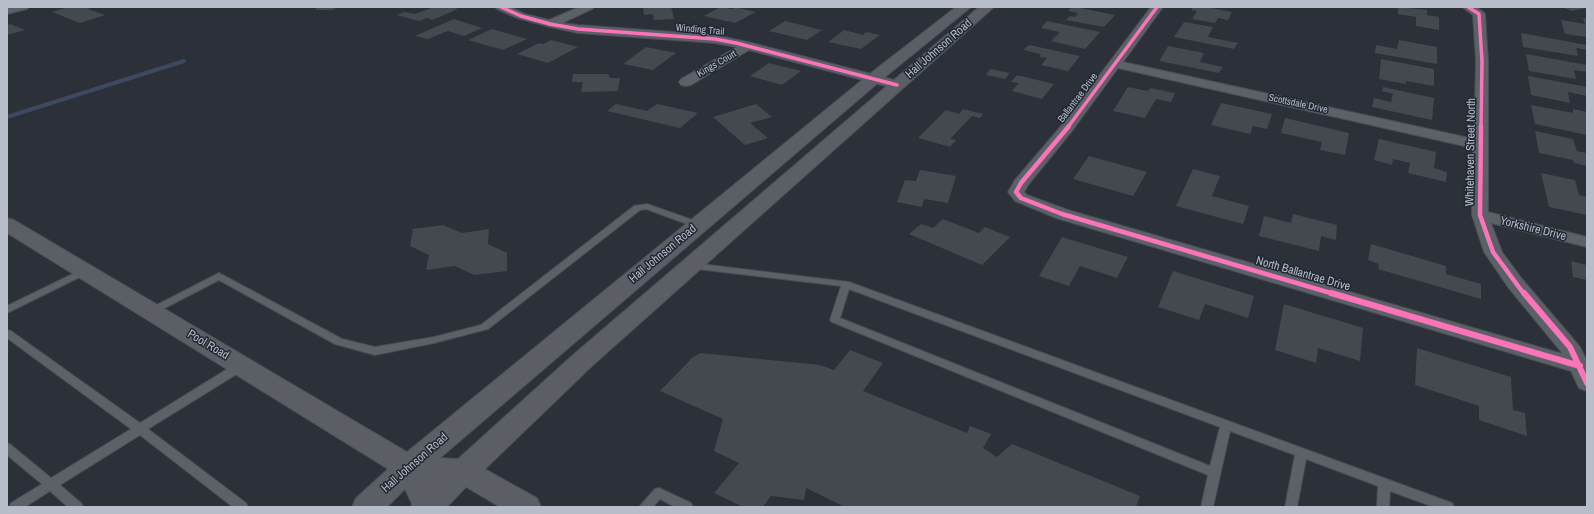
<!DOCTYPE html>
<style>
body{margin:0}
#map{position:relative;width:1594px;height:514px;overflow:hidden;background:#2c3039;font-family:"Archivo Narrow",sans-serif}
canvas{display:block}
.frame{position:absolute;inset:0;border:8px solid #b7bdc9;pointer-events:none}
</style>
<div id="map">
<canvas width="1594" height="514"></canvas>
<div class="frame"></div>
</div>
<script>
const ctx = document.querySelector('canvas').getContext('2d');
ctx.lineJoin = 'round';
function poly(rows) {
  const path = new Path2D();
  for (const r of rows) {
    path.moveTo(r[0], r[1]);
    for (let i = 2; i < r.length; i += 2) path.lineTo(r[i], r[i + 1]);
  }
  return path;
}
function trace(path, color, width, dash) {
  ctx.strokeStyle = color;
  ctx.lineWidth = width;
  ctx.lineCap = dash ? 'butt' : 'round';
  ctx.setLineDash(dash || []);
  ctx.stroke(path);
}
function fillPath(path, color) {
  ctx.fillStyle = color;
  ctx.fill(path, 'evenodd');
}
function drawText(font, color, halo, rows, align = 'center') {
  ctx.font = font + ' "Archivo Narrow",sans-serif';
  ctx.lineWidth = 3;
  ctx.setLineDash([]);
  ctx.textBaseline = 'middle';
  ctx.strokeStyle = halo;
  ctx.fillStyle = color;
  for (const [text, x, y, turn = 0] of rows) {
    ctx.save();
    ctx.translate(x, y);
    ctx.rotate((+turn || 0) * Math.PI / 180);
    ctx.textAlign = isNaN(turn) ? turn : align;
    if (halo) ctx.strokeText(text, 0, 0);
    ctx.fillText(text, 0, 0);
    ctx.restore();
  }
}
trace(poly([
 [7,117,184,61]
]), '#3c4961', 4);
fillPath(poly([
 [68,7,93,7,88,9,105,15,80,23,52,12],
 [318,7,337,7,333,10,315,10],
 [434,7,451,7,458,9,432,20,427,18,419,21,396,15,405,12,415,14],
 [643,7,671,7,674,19,654,20,653,14,644,15],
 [720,7,732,9,735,7,756,12,735,23,704,16],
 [1072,7,1075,7,1115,15,1104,27,1066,20,1070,16,1075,17,1078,13,1068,11],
 [1193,7,1206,7,1232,12,1228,20,1218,18,1215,23,1192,19,1197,11,1191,10],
 [1398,7,1427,10,1427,15,1439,17,1439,30,1416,26,1416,17,1398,14],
 [1561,7,1587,7,1587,8,1572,11],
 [1583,18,1587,19,1587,37,1565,34,1561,20,1585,24],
 [454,19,482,28,464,36,448,31,428,39,415,36],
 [785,21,822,30,807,40,769,31],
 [1047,21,1100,32,1085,49,1051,41,1060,32,1041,28],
 [1184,22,1213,27,1208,37,1238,43,1234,49,1174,37],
 [10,24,25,30,7,35,7,25],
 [492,29,527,39,503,50,468,40],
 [844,30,863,35,866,32,880,35,861,49,828,42],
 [1521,33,1587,45,1587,50,1576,48,1578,56,1523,47],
 [551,40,578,47,548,63,517,54,539,43,543,44],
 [1399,40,1437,47,1437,64,1375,53,1376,45,1397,49],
 [1029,45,1080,56,1068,71,1041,65,1047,58,1039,57,1041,54,1023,50],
 [1168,46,1204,53,1200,62,1223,67,1219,73,1159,61],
 [646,47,676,53,653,70,623,64],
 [1526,54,1587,65,1587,72,1574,70,1576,79,1529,71],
 [1381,59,1434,69,1434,86,1406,81,1406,84,1379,79],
 [769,63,801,71,782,85,750,76],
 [990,69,1010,73,1005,79,986,75],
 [573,74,608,74,610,78,620,78,618,91,581,92,583,82,572,82],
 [1017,75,1054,84,1042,99,1012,91,1019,83,1011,82],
 [1528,76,1587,87,1587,96,1568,92,1570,103,1531,95],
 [1128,87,1148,91,1150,88,1175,93,1171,102,1156,99,1145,118,1113,111],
 [1383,87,1434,98,1432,120,1372,107,1374,98,1391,102,1393,94,1382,91],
 [1221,103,1272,114,1267,129,1253,126,1250,134,1211,125],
 [616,104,647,111,657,104,698,113,680,128,607,111],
 [756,104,772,117,750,123,768,138,745,145,713,117],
 [1531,105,1573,113,1573,109,1587,112,1587,135,1535,124],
 [963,109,983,114,980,118,972,116,950,139,956,140,950,147,918,138,946,110,959,114],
 [1285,118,1349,133,1345,155,1320,150,1322,142,1281,133],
 [1535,131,1573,139,1577,151,1587,153,1587,166,1574,163,1573,160,1539,153],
 [1379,139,1436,152,1434,168,1447,172,1446,182,1408,173,1410,163,1393,159,1392,165,1374,160],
 [1089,156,1147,172,1133,196,1073,179],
 [1193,169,1220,176,1212,196,1249,206,1243,224,1176,206],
 [920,170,956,176,948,203,924,199,922,207,897,202,905,180,916,181],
 [1541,173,1575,180,1579,195,1587,197,1587,215,1549,207],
 [1293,214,1337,225,1336,240,1321,236,1319,251,1259,236,1264,216,1291,223],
 [943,219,979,233,985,227,1010,237,982,265,909,234,921,224,933,228],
 [443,225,462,233,489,229,488,244,507,253,507,271,474,275,455,266,426,270,429,255,410,246,413,229],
 [1062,237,1128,257,1117,278,1080,266,1069,286,1039,276],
 [1371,244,1446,266,1446,274,1481,284,1481,299,1378,269,1379,264,1368,260],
 [1571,261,1587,265,1587,280,1573,277],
 [1173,271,1254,296,1248,318,1205,304,1199,320,1158,307],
 [1284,304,1363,328,1360,361,1318,348,1316,363,1275,350],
 [1417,348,1511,377,1513,410,1525,413,1527,436,1479,420,1479,406,1415,385],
 [850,350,883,363,863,391,967,433,970,426,991,434,983,448,997,457,1012,444,1140,496,1136,507,845,507,806,488,804,500,771,496,763,507,743,507,714,493,739,463,714,451,723,419,660,391,692,358,700,353,820,365,834,370]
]), '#44484f');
const lane = poly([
 [647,204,701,223,702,225,698,228,646,209,640,210,488,329,434,343,375,355,335,344,219,280,155,313,152,314,147,311,149,309,219,273,342,339,375,347,434,337,481,325,634,206,647,204],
 [692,263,849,282,1452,503,1454,507,1434,507,1390,491,1389,507,1377,507,1378,486,1306,459,1297,507,1285,507,1295,455,1230,431,1213,507,1201,507,1208,475,832,322,830,320,841,286,689,268,687,266,689,264,692,263],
 [849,289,1220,427,1210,466,840,318,849,289],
 [85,268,88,269,90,271,88,273,7,313,7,306,85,268],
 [7,330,11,331,140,423,237,363,245,363,246,366,245,369,148,429,246,503,248,507,233,507,140,435,60,485,81,503,83,507,68,507,50,491,25,507,9,507,11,503,42,484,7,455,7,443,11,445,51,478,131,429,7,338,7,330],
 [659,488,691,503,693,507,675,507,660,499,653,507,639,507,655,489,659,488]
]);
const street = poly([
 [29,7,27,9,7,14,7,8,29,7],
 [495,7,510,7,525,14,549,20,579,7,594,7,592,9,562,23,578,25,715,35,752,43,902,82,904,85,902,88,897,89,749,50,691,85,686,86,681,85,679,82,681,79,737,47,715,43,578,33,550,27,517,18,497,9,495,7],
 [1151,7,1163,7,1123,62,1474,139,1476,61,1473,15,1462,7,1476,7,1483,12,1485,14,1488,61,1488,212,1587,237,1587,247,1491,223,1502,252,1522,279,1580,347,1587,361,1587,391,1579,388,1571,371,1056,218,1015,201,1008,192,1015,180,1062,125,1151,7],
 [1118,68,1473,148,1472,215,1484,252,1508,287,1563,354,1068,210,1027,195,1024,192,1028,185,1072,131,1118,68]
]);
const secondary = poly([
 [956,7,971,7,879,82,440,458,458,459,574,354,979,7,994,7,592,366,485,469,537,498,541,507,500,507,466,487,447,507,411,507,412,504,405,489,387,507,352,507,356,498,388,469,7,233,7,218,14,220,407,452,867,76,956,7]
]);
trace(lane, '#484c52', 2);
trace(street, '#484c52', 2);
trace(secondary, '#474b53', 2);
fillPath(lane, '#5c6067');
fillPath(street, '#5c6067');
fillPath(secondary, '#5b5e65');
trace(poly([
 [501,7,521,16,550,24,578,29,715,39,736,43,897,85],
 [1468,7,1479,14,1482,61,1481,127],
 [1068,127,1157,7]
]), '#fb73b8', 3.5);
trace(poly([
 [1069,126,1021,183,1016,192,1021,198,1062,214,1334,294],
 [1481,126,1480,215,1493,252,1524,294]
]), '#fb73b8', 4.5);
trace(poly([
 [1331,293,1580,366],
 [1524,293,1570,347,1587,383]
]), '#fb73b8', 6);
drawText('10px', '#b7bdc9', '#202733', [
 ["Winding Trail",700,30,5],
 ["Kings Court",717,64,-30],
 ["Ballantrae Drive",1078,98,-53],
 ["Scottsdale Drive",1298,104,12]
]);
drawText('12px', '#b7bdc9', '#202733', [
 ["Hall Johnson Road",939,49,-41],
 ["Whitehaven Street North",1471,152,-89],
 ["Yorkshire Drive",1533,229,14],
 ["Hall Johnson Road",663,254,-40],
 ["North Ballantrae Drive",1303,274,16],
 ["Pool Road",208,345,31],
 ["Hall Johnson Road",415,463,-41]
]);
</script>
